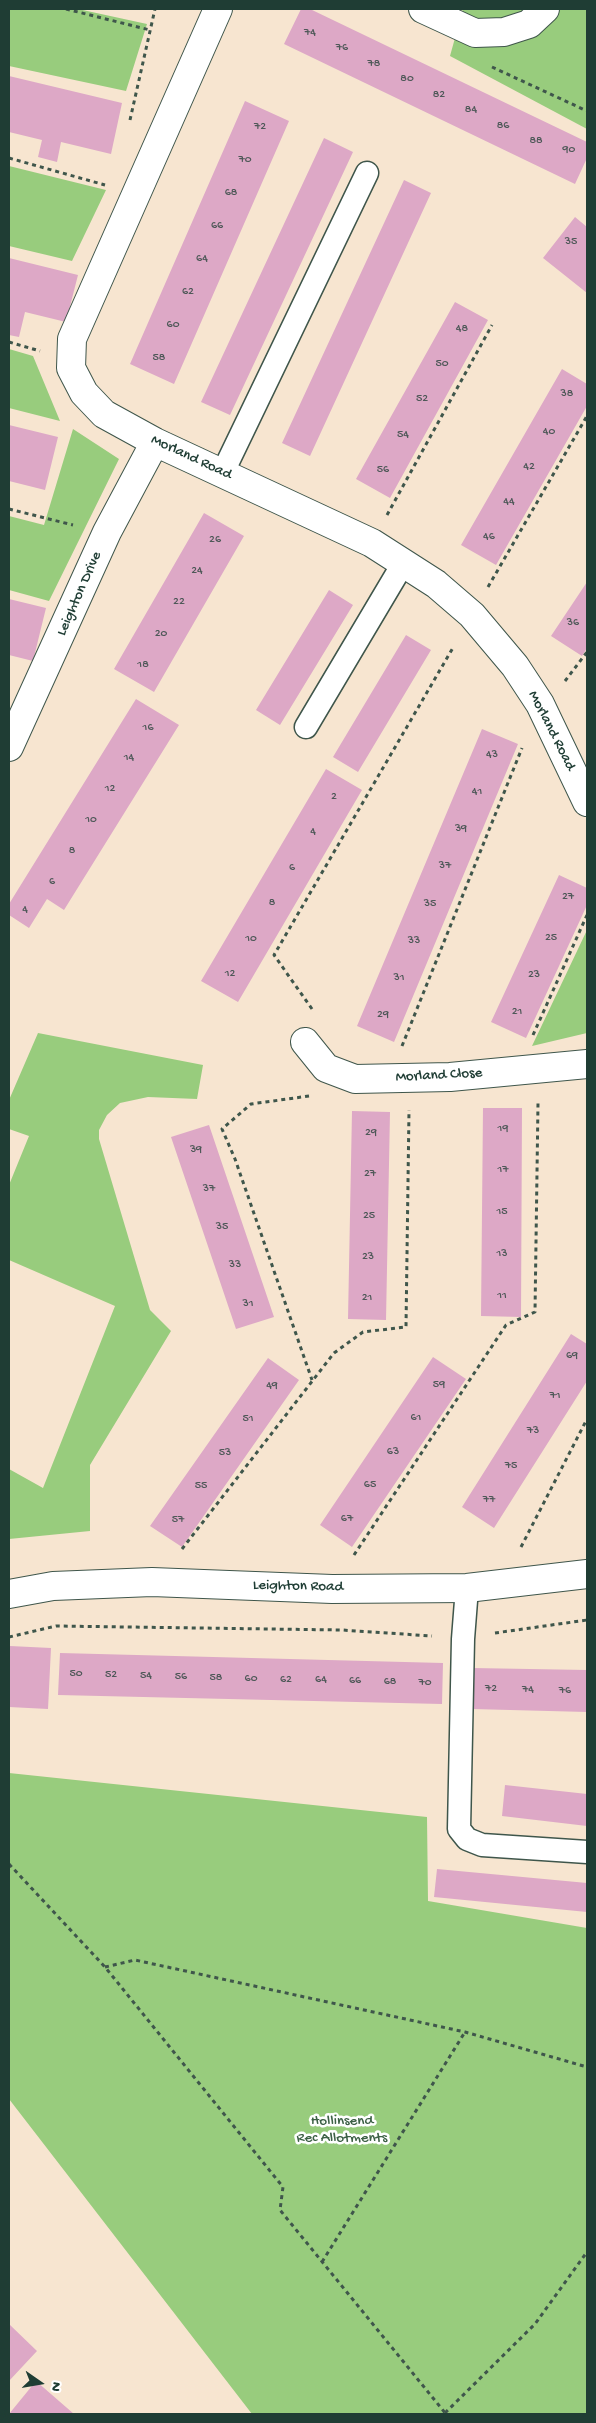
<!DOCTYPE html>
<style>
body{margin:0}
#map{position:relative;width:596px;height:2423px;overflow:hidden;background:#f7e5d0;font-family:"Gochi Hand",sans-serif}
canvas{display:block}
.frame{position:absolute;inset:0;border:10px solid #1f3d34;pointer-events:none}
.north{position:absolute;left:15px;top:2358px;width:50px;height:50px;-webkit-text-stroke:4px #fff;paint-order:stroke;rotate:103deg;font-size:14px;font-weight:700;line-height:20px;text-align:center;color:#1f3d34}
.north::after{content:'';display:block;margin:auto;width:18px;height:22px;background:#1f3d34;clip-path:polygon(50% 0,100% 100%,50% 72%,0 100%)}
</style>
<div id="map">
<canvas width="596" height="2423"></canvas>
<div class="frame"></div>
<div class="north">N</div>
</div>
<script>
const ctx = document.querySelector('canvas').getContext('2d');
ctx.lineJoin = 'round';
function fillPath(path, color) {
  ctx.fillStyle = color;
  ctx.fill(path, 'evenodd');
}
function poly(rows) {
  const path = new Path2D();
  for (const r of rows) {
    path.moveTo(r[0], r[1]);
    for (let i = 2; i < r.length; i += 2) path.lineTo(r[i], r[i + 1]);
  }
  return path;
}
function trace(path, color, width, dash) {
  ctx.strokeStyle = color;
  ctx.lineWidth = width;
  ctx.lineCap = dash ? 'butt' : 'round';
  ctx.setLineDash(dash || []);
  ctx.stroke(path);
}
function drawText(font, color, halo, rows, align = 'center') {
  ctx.font = font + ' "Gochi Hand",sans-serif';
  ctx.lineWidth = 5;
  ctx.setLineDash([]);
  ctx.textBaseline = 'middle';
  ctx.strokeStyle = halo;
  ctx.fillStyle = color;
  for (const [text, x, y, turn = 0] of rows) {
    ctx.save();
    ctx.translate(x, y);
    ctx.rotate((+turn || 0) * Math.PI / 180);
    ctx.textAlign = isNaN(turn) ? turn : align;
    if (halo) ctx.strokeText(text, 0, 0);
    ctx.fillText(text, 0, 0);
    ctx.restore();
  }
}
fillPath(poly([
 [9,9,78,9,147,24,126,91,9,66],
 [463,9,587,9,587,129,450,56],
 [9,166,106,190,72,261,9,246],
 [9,349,33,356,60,421,9,408],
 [73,429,119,459,49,601,9,590,9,516,44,525],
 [587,930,587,1033,532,1046],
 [38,1033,203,1065,197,1099,148,1097,120,1103,107,1115,99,1130,99,1139,150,1310,171,1331,90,1465,90,1531,9,1539,9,1469,43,1488,115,1306,9,1260,9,1185,29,1136,9,1129,9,1100],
 [9,1773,427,1817,428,1901,587,1928,587,2414,252,2414,9,2099]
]), '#98cc7d');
fillPath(poly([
 [301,9,310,9,587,142,587,158,575,184,284,44],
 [9,76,122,103,111,154,61,142,57,162,38,157,42,140,9,132],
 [245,101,289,121,174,384,130,364],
 [324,138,353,152,230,415,201,402],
 [404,180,431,193,310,456,282,443],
 [575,217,587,227,587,293,543,258],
 [9,258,78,275,66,322,25,312,19,337,9,335],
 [455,302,488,320,390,498,356,479],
 [562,369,587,384,587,406,496,565,461,545],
 [9,425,58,437,45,490,9,481],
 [204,513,244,536,154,692,114,669],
 [587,582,587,648,582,656,551,636],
 [329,590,353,605,280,725,256,710],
 [9,599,46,608,33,661,9,655],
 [406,635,431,650,358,772,333,757],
 [136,699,179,725,64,910,47,899,29,928,9,915,9,904],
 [482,729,518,744,394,1042,357,1026],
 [326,769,362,790,238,1002,201,981],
 [559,875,587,888,587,905,526,1038,491,1022],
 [483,1108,522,1108,521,1317,481,1316],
 [352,1111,390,1112,386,1320,348,1319],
 [209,1125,274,1317,236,1329,171,1137],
 [571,1334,587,1344,587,1381,494,1528,462,1507],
 [433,1357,466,1379,352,1547,320,1525],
 [268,1358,299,1380,182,1547,150,1526],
 [10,1646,51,1648,48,1709,9,1707],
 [60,1653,443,1663,442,1704,58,1695],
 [472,1668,587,1670,587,1712,472,1709],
 [505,1785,587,1794,587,1826,502,1816],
 [437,1869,587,1883,587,1912,434,1897],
 [9,2324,37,2351,9,2381],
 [36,2381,59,2401,74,2414,9,2414]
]), '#dda8c6');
const service = poly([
 [223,472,367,173],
 [306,727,404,562],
 [467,1588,463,1639,459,1829,467,1839,482,1845,587,1852]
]);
const minor = poly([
 [218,9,72,339,71,368,84,393,104,414,155,442,372,543,436,584,472,615,515,666,540,704,587,802],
 [423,9,475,33,504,32,529,24,545,9],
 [9,747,107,532,155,442],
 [305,1042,326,1068,355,1079,450,1077,587,1064]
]);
const tertiary = poly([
 [9,1594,53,1586,152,1582,332,1589,467,1588,587,1574]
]);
trace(service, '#3f564b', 25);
trace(minor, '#3f564b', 30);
trace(tertiary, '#3f564b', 30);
trace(poly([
 [66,9,150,30],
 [492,67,587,111],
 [130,120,155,9],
 [9,158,105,185],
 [9,342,40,351],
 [9,509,73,525],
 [387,515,492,325],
 [488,587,587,416],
 [565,681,587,652],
 [312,1009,274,955,454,646],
 [533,1035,587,915],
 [402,1046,522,748],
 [309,1096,251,1104,222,1129,235,1159,312,1380],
 [521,1547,587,1419],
 [182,1549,334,1353,363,1332,406,1327,409,1110],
 [354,1555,506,1325,535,1312,538,1103],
 [495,1633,587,1620],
 [9,1637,56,1626,342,1630,432,1636],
 [9,1864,105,1967,283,2187,280,2210,446,2414],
 [105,1967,135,1960,465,2032,587,2067],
 [322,2262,465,2032],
 [445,2413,535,2324,587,2252]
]), '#3f564b', 3, [4, 4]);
trace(service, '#fff', 22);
trace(minor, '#fff', 28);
trace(tertiary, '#fff', 28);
drawText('12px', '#4e5858', null, [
 ["74",310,33],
 ["76",342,48],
 ["78",374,64],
 ["80",407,79],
 ["82",439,95],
 ["84",471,110],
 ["86",503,126],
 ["72",260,127],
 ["88",536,141],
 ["90",569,150],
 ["70",245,160],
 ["68",231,193],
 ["66",217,226],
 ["35",571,242],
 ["64",202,259],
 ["62",188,292],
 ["60",173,325],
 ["48",462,329],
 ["58",159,358],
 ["50",442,364],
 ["38",567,394],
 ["52",422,399],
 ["40",549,432],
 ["54",403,435],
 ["42",529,467],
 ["56",383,470],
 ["44",509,502],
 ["46",489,537],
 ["26",215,540],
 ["24",197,571],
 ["22",179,602],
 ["36",573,623],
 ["20",161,634],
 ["18",143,665],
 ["16",148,728],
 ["43",492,755],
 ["14",129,758],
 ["12",110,789],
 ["41",477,792],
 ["2",334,797],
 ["10",91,820],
 ["39",461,829],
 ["4",313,832],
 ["8",72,851],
 ["37",445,866],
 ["6",292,868],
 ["6",52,882],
 ["27",568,897],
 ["8",272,903],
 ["35",430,904],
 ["4",25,910],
 ["25",551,938],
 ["10",251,939],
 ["33",414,941],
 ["12",230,974],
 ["23",534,975],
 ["31",399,978],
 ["21",517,1012],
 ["29",383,1015],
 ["19",503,1129],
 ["29",371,1133],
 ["39",196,1150],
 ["17",503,1170],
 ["27",370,1174],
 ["37",209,1189],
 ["15",502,1212],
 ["25",369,1216],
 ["35",222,1227],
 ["13",502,1254],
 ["23",368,1257],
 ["33",235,1265],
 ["11",502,1296],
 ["21",367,1298],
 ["31",248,1304],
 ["69",572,1356],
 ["59",439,1385],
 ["49",272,1386],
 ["71",555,1396],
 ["61",416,1418],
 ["51",248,1419],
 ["73",533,1431],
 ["63",393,1452],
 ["53",225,1453],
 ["75",511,1466],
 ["65",370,1485],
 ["55",201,1486],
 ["77",489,1500],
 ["67",347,1519],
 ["57",178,1520],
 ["50",76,1674],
 ["52",111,1675],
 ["54",146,1676],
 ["56",181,1677],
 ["58",216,1678],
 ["60",251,1679],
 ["62",286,1680],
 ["64",321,1680],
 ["66",355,1681],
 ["68",390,1682],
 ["70",425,1683],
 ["72",491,1689],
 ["74",528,1690],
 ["76",565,1691]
]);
drawText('15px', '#1f3d34', '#fff', [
 ["Morland Road",191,458,25],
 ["Leighton Drive",80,594,-66],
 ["Morland Road",551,731,63],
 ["Morland Close",439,1076,-3],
 ["Leighton Road",298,1587,1]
]);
drawText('15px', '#3d6146', '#fff', [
 ["Hollinsend",342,2122],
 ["Rec Allotments",342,2139]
]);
</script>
